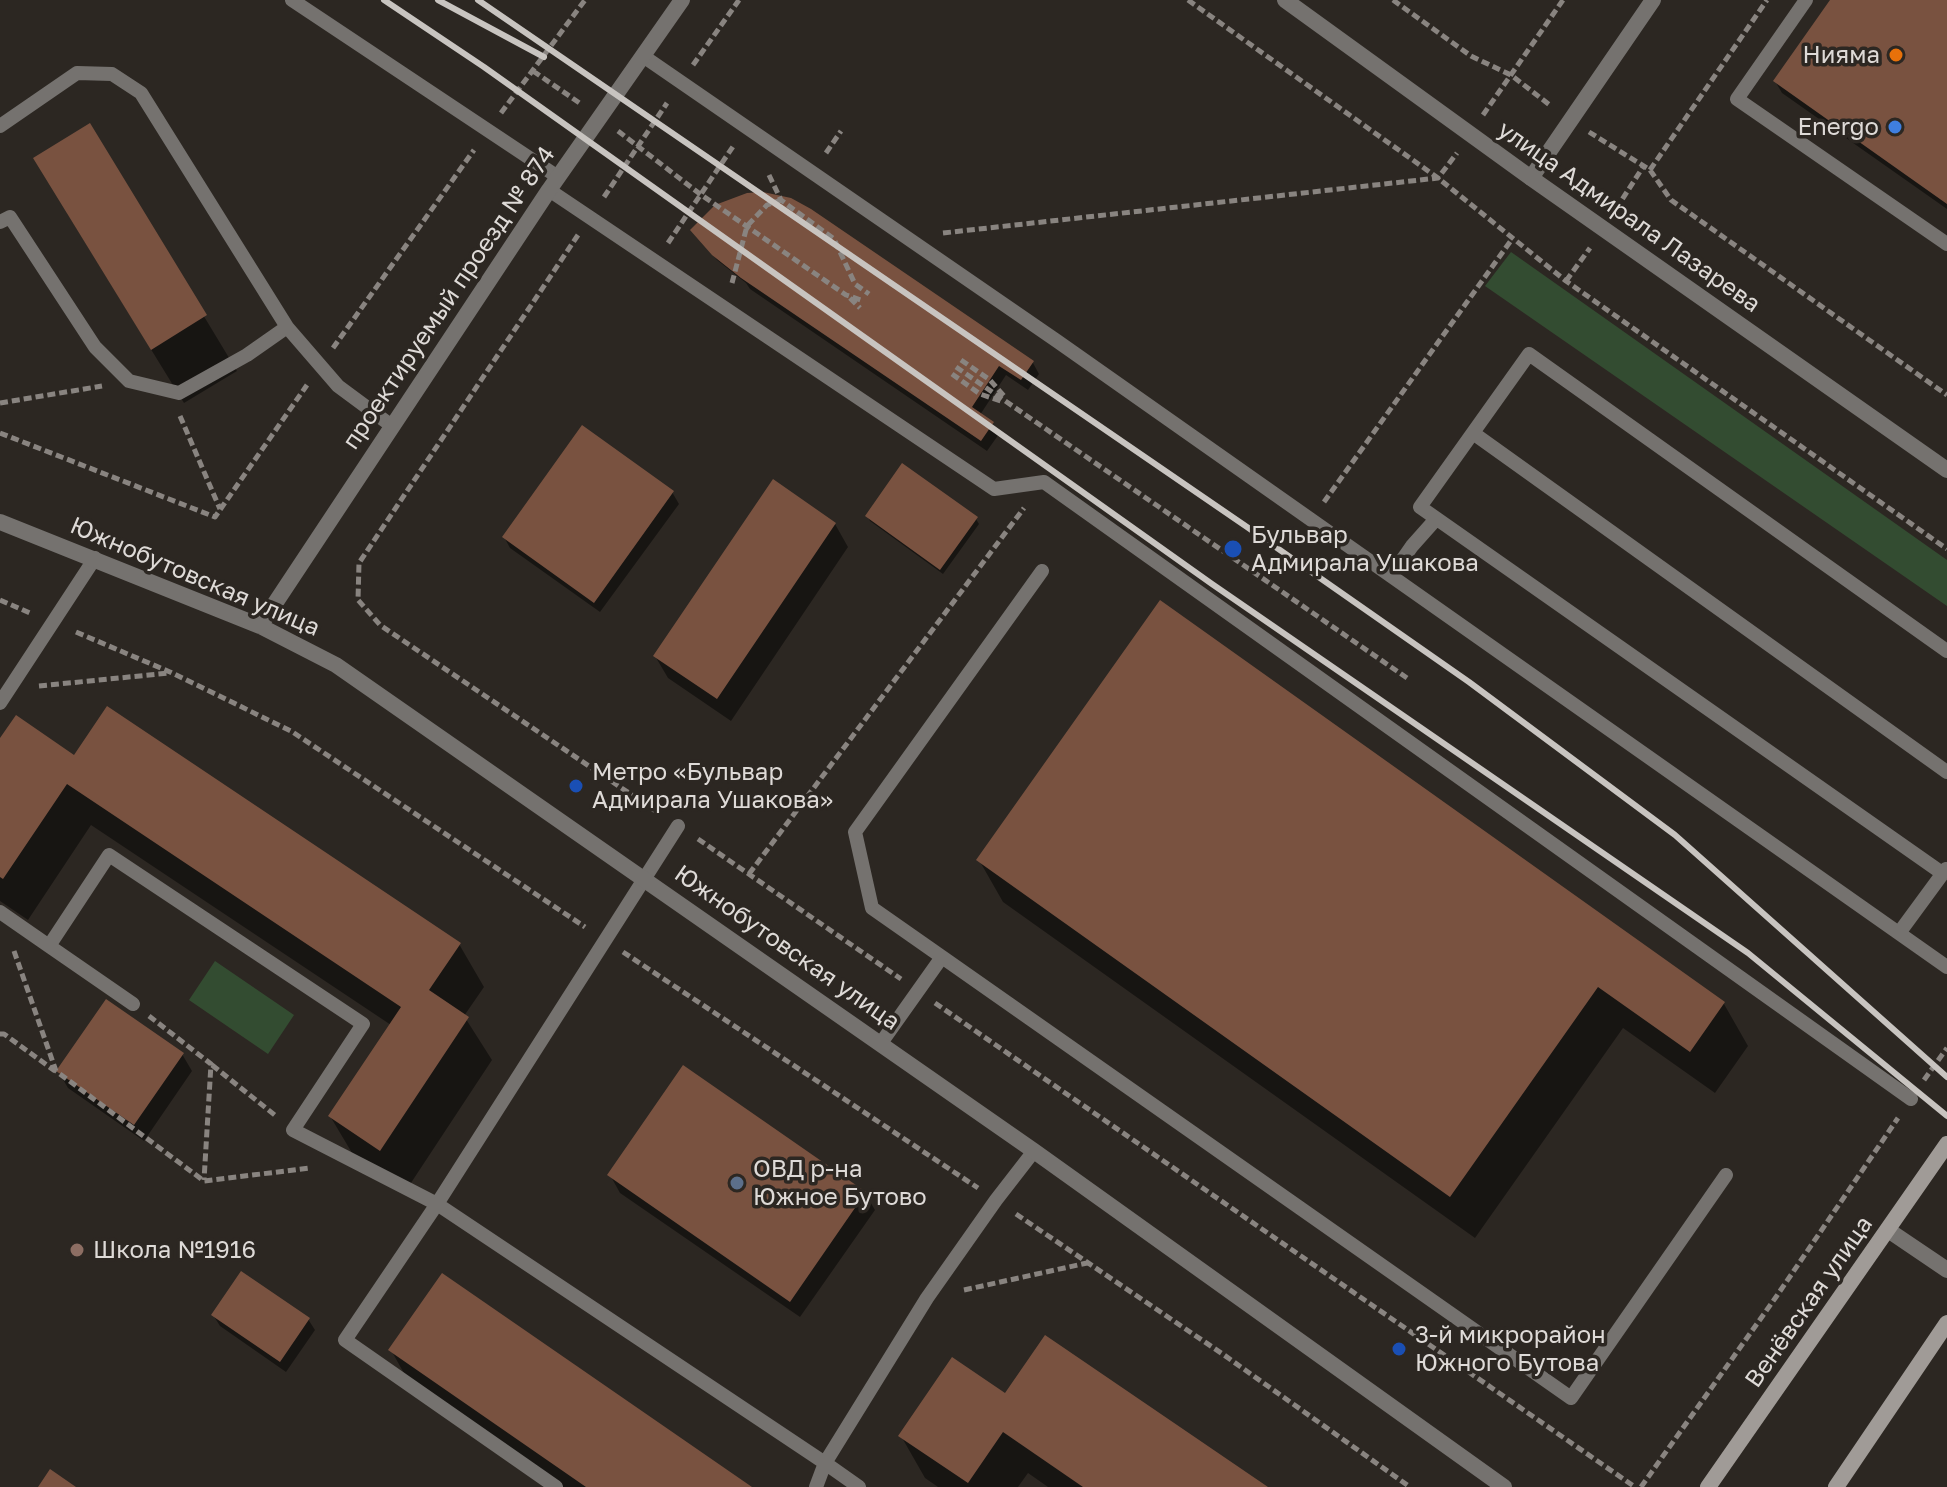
<!DOCTYPE html>
<meta charset="utf-8">
<style>
body{margin:0}
canvas{display:block;background:#2c2722}
</style>
<canvas width="1947" height="1487"></canvas>
<script>
const ctx = document.querySelector('canvas').getContext('2d');
ctx.lineJoin = 'round';
function fillPath(path, color) {
  ctx.fillStyle = color;
  ctx.fill(path, 'evenodd');
}
function poly(rows) {
  const path = new Path2D();
  for (const r of rows) {
    path.moveTo(r[0], r[1]);
    for (let i = 2; i < r.length; i += 2) path.lineTo(r[i], r[i + 1]);
  }
  return path;
}
function trace(path, color, width, dash) {
  ctx.strokeStyle = color;
  ctx.lineWidth = width;
  ctx.lineCap = dash ? 'butt' : 'round';
  ctx.setLineDash(dash || []);
  ctx.stroke(path);
}
function drawText(font, color, halo, rows, align = 'center') {
  ctx.font = font + ' "Golos Text",sans-serif';
  ctx.lineWidth = 7;
  ctx.setLineDash([]);
  ctx.textBaseline = 'middle';
  ctx.strokeStyle = halo;
  ctx.fillStyle = color;
  for (const [text, x, y, turn = 0] of rows) {
    ctx.save();
    ctx.translate(x, y);
    ctx.rotate((+turn || 0) * Math.PI / 180);
    ctx.textAlign = isNaN(turn) ? turn : align;
    if (halo) ctx.strokeText(text, 0, 0);
    ctx.fillText(text, 0, 0);
    ctx.restore();
  }
}
fillPath(poly([
 [1511,252,1947,560,1947,606,1485,286],
 [215,961,294,1015,268,1054,189,1000]
]), '#334c31');
fillPath(poly([
 [1832,0,1947,0,1947,209,1782,93,1775,81],
 [89,126,237,371,184,403,67,213],
 [696,235,1033,363,1039,374,1028,390,1006,375,980,415,992,423,999,434,987,451,750,289,746,283,717,260],
 [672,492,679,504,600,612,510,548,504,537],
 [867,516,976,519,979,524,943,574,870,521],
 [835,524,848,547,731,721,668,678,655,656],
 [0,742,74,758,459,944,484,987,464,1016,492,1060,405,1192,355,1158,330,1116,391,1025,91,825,28,920,0,901],
 [979,860,1724,1004,1748,1046,1715,1093,1623,1028,1475,1238,1003,902],
 [182,1054,192,1071,144,1141,68,1088,58,1071],
 [610,1175,865,1193,875,1210,800,1317,620,1193],
 [213,1315,308,1319,315,1330,286,1372,220,1326],
 [391,1350,748,1487,551,1487,415,1393],
 [1006,1396,1265,1487,1048,1487,1028,1473,1018,1487,938,1487,925,1478,901,1436]
]), '#0007');
fillPath(poly([
 [1830,0,1947,0,1947,204,1773,81],
 [90,123,207,315,151,350,33,158],
 [763,192,791,198,811,209,1034,361,1021,380,999,366,972,407,994,422,981,441,741,278,712,255,690,230,715,205,747,193],
 [582,425,674,491,594,603,502,537],
 [902,463,978,517,940,570,865,516],
 [773,479,836,523,717,699,653,656],
 [1160,600,1725,1002,1690,1052,1598,987,1450,1197,976,860],
 [107,706,461,943,429,990,469,1017,380,1151,328,1116,401,1007,67,784,3,879,0,877,0,738,16,715,74,755],
 [106,999,184,1053,134,1125,56,1071],
 [683,1065,866,1192,790,1302,607,1175],
 [241,1271,310,1318,280,1362,211,1315],
 [442,1273,752,1487,586,1487,388,1350],
 [1045,1335,1268,1487,1083,1487,1003,1432,968,1483,898,1436,952,1357,1005,1393],
 [50,1469,76,1487,38,1487]
]), '#795240');
trace(poly([
 [1188,0,1438,178,1566,281,1947,549],
 [1393,0,1471,56,1511,75,1551,106],
 [693,65,739,0],
 [533,71,581,104],
 [501,113,585,0],
 [1483,115,1563,0],
 [618,131,700,194,846,295,864,301],
 [1589,132,1650,170,1671,200,1947,395],
 [826,153,841,131],
 [1650,170,1767,0],
 [769,175,781,200,834,239,855,284,869,294],
 [604,197,667,103],
 [1616,209,1643,167],
 [943,233,1438,178,1457,153],
 [578,235,359,563,358,600,380,625,660,814],
 [668,243,734,145],
 [1566,281,1590,248],
 [732,283,747,226,767,205,781,200],
 [850,298,860,308],
 [333,348,474,150],
 [961,360,990,380,1004,396],
 [956,367,1407,678],
 [952,374,980,394,1001,401],
 [0,403,102,386],
 [180,416,220,509],
 [0,433,215,517,307,385],
 [1324,502,1512,239],
 [0,600,30,613],
 [76,632,170,672,291,731,585,927],
 [39,686,169,673],
 [698,839,901,979],
 [749,874,1024,508],
 [14,951,56,1071,204,1181,310,1168],
 [623,952,978,1188],
 [935,1003,1635,1487],
 [149,1016,211,1064,204,1180],
 [0,1034,4,1034,55,1071],
 [212,1065,276,1116],
 [1924,1080,1947,1048],
 [1016,1214,1224,1355,1410,1487],
 [964,1290,1087,1263],
 [1641,1487,1776,1297,1898,1118]
]), '#898480', 5, [8, 4]);
trace(poly([
 [292,0,558,177],
 [1806,0,1737,99,1947,244],
 [643,56,1057,341,1947,967],
 [0,126,77,73,112,74,141,93,287,327],
 [549,190,994,489,1044,482,1911,1099],
 [0,222,10,217,95,347,129,381,179,393,247,355,287,327,338,386,392,426],
 [1473,433,1947,772],
 [1391,576,1412,546,1436,519],
 [0,703,95,558],
 [1942,873,1420,507,1529,354,1947,651],
 [0,912,49,946,109,855,363,1024,293,1130,437,1204,825,1463,816,1487],
 [1899,933,1946,869],
 [49,946,133,1004],
 [942,957,1571,1398,1726,1175],
 [881,1043,942,957,872,908,855,832,1042,571],
 [556,1487,345,1340,437,1204,678,826],
 [859,1487,825,1463,927,1298,996,1200,1034,1151]
]), '#75726f', 14);
trace(poly([
 [1531,178,1653,0]
]), '#75726f', 16);
trace(poly([
 [1285,0,1531,178,1947,470],
 [0,522,260,626,336,665,1034,1151,1504,1487],
 [260,626,549,190,682,0],
 [1888,1230,1947,1270]
]), '#75726f', 16);
trace(poly([
 [1708,1487,1947,1144],
 [1836,1487,1947,1323]
]), '#a09b97', 16);
trace(poly([
 [384,0,484,67,1212,584,1748,953,1947,1116],
 [438,0,544,57],
 [478,0,1247,527,1469,682,1675,835,1947,1077]
]), '#c8c4c0', 6);
for (const [x, y, r, color] of [
 [1896,55,8,"#e8710a"],
 [1895,127,8,"#3f7fe0"],
 [1233,549,10,"#1a4fb4"],
 [576,786,8,"#1a4fb4"],
 [737,1183,8,"#5c6f8a"],
 [77,1250,8,"#8d6e63"],
 [1399,1349,8,"#1a4fb4"]
]) {
  const dot = new Path2D();
  dot.arc(x, y, r, 0, 2 * Math.PI);
  ctx.fillStyle = color;
  ctx.fill(dot);
  trace(dot, '#2c2722', 3);
}
drawText('24px', '#dedad7', '#2c2722', [
 ["Нияма",1880,55,"right"],
 ["Energo",1879,127,"right"],
 ["Бульвар",1251,535],
 ["Адмирала Ушакова",1251,563],
 ["Метро «Бульвар",592,772],
 ["Адмирала Ушакова»",592,800],
 ["ОВД р-на",753,1169],
 ["Южное Бутово",753,1197],
 ["Школа №1916",93,1250],
 ["3-й микрорайон",1415,1335],
 ["Южного Бутова",1415,1363]
], 'left');
drawText('24px', '#dedad7', '#2c2722', [
 ["улица Адмирала Лазарева",1629,217,35],
 ["проектируемый проезд № 874",449,298,-56],
 ["Южнобутовская улица",195,577,23],
 ["Южнобутовская улица",787,948,35],
 ["Венёвская улица",1809,1302,-55]
]);
</script>
